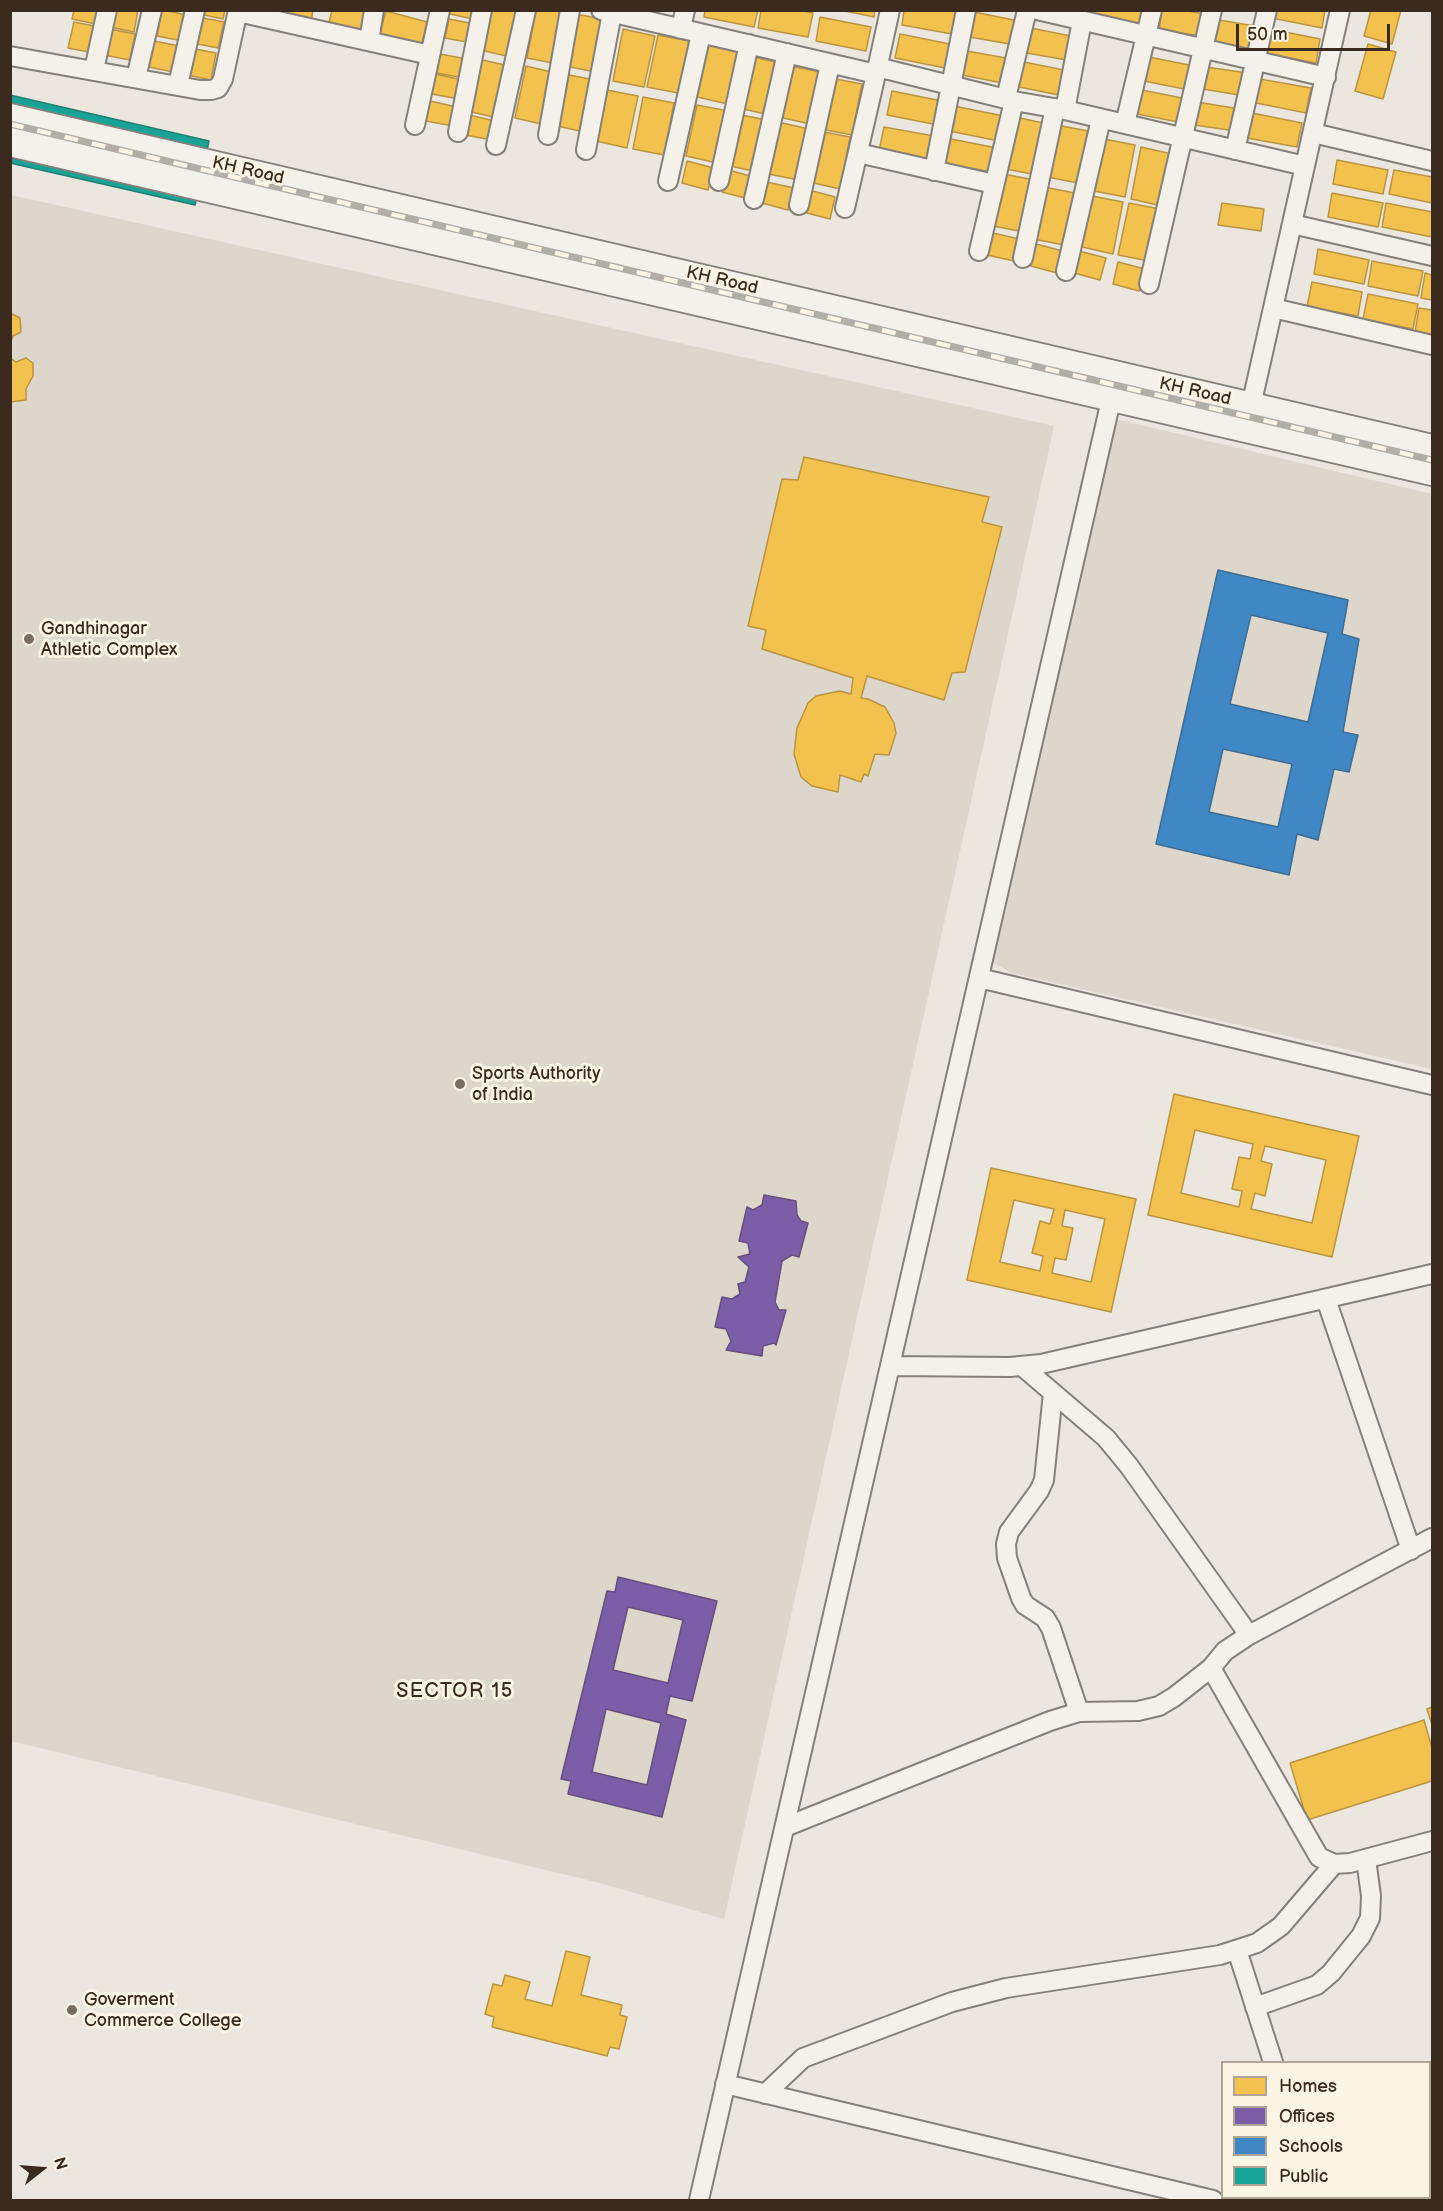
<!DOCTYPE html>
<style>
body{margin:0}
#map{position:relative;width:1443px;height:2211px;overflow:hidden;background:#ebe7de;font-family:"Balsamiq Sans",sans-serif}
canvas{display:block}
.frame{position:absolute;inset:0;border:12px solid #3b2a1e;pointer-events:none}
.legend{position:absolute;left:1221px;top:2061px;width:210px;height:138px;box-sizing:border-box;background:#fcf5e5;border:2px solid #afa495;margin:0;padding:8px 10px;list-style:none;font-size:18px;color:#3b2a1e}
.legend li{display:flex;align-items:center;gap:12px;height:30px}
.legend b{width:30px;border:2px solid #afa495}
.north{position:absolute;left:12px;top:2139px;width:60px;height:60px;-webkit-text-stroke:4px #fcf5e5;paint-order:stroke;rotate:73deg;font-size:16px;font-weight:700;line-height:24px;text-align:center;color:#3b2a1e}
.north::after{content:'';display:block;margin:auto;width:21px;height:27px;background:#3b2a1e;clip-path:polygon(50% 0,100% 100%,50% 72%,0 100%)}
.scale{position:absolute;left:1236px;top:24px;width:154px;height:27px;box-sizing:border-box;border:3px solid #3b2a1e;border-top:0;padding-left:8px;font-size:18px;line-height:21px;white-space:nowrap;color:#3b2a1e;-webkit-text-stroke:4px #fcf5e5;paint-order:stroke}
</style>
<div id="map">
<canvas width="1443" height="2211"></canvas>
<div class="frame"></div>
<ul class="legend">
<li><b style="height:16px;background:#f2c14e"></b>Homes</li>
<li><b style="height:16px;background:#7b5ea7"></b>Offices</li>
<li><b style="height:16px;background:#3f88c5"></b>Schools</li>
<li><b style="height:16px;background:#17a398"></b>Public</li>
</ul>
<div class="north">N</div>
<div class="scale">50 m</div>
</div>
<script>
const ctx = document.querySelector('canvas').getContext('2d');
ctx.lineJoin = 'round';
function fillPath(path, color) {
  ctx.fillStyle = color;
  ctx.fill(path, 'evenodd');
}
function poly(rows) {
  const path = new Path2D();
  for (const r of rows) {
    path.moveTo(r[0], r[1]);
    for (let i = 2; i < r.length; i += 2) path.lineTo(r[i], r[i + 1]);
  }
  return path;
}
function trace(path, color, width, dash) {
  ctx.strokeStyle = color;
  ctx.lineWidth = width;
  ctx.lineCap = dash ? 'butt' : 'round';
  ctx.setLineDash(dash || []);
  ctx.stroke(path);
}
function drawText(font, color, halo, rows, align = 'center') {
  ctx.font = font + ' "Balsamiq Sans",sans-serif';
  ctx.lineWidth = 6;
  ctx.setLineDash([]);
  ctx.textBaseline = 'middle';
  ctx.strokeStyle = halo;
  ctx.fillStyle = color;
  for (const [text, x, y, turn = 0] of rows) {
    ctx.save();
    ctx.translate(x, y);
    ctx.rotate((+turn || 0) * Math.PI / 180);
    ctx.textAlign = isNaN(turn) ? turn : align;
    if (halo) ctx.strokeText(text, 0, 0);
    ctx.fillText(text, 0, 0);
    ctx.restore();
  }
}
fillPath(poly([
 [11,195,1054,426,724,1919,600,1883,11,1741],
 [1103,416,1432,494,1432,1069,1011,973,979,954]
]), '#ddd6ca');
const homes = poly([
 [74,10,138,10,134,32,72,19,74,10],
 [162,10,224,22,218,48,157,36,162,10],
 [181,10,225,10,223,19,181,10],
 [270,10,313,10,311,22,270,10],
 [332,10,372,10,369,37,328,27,332,10],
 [450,10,478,10,477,20,450,14,450,10],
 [488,10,520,10,511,57,480,50,488,10],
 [536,10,568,12,558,64,527,58,536,10],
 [705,10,758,10,754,27,704,17,705,10],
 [761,10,800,10,813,13,808,37,758,28,761,10],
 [840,10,875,10,874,17,840,10],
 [904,10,956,10,952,34,902,25,904,10],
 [1094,10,1146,10,1143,24,1093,14,1094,10],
 [1162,10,1183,10,1204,14,1201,36,1159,30,1162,10],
 [1273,10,1325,10,1322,28,1272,18,1273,10],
 [1371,10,1401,10,1392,44,1364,36,1371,10],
 [386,11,427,22,421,47,379,37,386,11],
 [969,11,1019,21,1015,45,964,36,969,11],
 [576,14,607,20,596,72,565,66,576,14],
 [820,17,871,27,866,51,816,41,820,17],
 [449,19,475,24,472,43,445,38,449,19],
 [1213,19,1255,26,1252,49,1210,42,1213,19],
 [74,22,135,34,130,60,68,48,74,22],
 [1026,27,1076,37,1072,61,1021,52,1026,27],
 [623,29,655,36,644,87,613,81,623,29],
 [1270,29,1320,39,1316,63,1265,53,1270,29],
 [900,34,950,44,945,68,895,58,900,34],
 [658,35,689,41,678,93,647,87,658,35],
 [154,41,216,53,211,80,149,67,154,41],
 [1368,44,1396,52,1383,99,1355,91,1368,44],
 [707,45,738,52,728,104,697,97,707,45],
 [961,50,1012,59,1007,84,957,74,961,50],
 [440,54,467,59,464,78,437,73,440,54],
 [749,56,780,63,770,115,739,108,749,56],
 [1144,56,1194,66,1189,90,1139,80,1144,56],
 [478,59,509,66,498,118,467,111,478,59],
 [1019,61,1069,71,1064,96,1014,86,1019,61],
 [526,66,556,73,546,125,515,118,526,66],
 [790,66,821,72,810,124,779,117,790,66],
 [1206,67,1248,73,1245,96,1203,89,1206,67],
 [436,74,462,80,459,99,432,94,436,74],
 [564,74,595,80,584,132,553,125,564,74],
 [831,78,862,84,852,135,821,129,831,78],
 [1260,79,1311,88,1306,113,1256,103,1260,79],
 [1137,89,1187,99,1183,123,1132,113,1137,89],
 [607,90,638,96,627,148,596,141,607,90],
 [892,91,942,101,938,125,887,115,892,91],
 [643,97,674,103,664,155,633,149,643,97],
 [430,101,457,107,453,126,426,121,430,101],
 [1197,102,1240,109,1236,131,1194,125,1197,102],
 [697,105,728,111,717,163,686,156,697,105],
 [954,106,1004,116,999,141,949,131,954,106],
 [1252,113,1302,123,1297,147,1247,138,1252,113],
 [736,114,767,120,757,172,726,165,736,114],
 [469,115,495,121,492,140,465,135,469,115],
 [1016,117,1047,124,1037,175,1006,169,1016,117],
 [778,122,809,129,799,180,768,174,778,122],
 [1057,125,1088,131,1078,183,1047,177,1057,125],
 [884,127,934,136,929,161,879,151,884,127],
 [819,131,850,137,840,189,809,182,819,131],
 [946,138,997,148,992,172,942,163,946,138],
 [1104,139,1135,145,1125,197,1094,191,1104,139],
 [1141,147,1172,154,1162,206,1131,199,1141,147],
 [1337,160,1388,170,1383,194,1333,184,1337,160],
 [687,161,714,168,708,190,682,183,687,161],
 [728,170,754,177,749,199,722,192,728,170],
 [1394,170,1432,177,1432,203,1389,194,1394,170],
 [1004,174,1034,180,1024,232,993,226,1004,174],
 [767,182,794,188,788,210,762,203,767,182],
 [1044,187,1075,193,1064,245,1033,239,1044,187],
 [809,190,835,197,830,219,803,212,809,190],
 [1332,193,1383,203,1378,227,1328,217,1332,193],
 [1092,196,1123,202,1113,254,1082,247,1092,196],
 [1129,203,1160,209,1149,261,1118,255,1129,203],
 [1222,203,1264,209,1261,231,1218,225,1222,203],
 [1386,203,1432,212,1432,237,1382,227,1386,203],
 [993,233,1019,239,1014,261,987,255,993,233],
 [1036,244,1063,251,1057,273,1031,266,1036,244],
 [1318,249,1369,260,1364,284,1314,274,1318,249],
 [1079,251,1106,258,1100,280,1074,273,1079,251],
 [1372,261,1423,271,1418,296,1368,286,1372,261],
 [1118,262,1145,269,1139,291,1113,284,1118,262],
 [1425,273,1432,275,1432,300,1421,298,1425,273],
 [1312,282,1362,292,1358,316,1307,307,1312,282],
 [1368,294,1418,304,1413,329,1363,319,1368,294],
 [1419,308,1432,310,1432,335,1415,332,1419,308],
 [10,313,20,318,21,332,13,336,10,344,10,313],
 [10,358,16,362,26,358,33,363,33,376,26,389,26,400,10,402,10,358],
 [804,457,989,497,982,522,1002,527,965,672,952,673,944,700,867,676,861,698,868,699,885,707,894,723,896,733,889,755,875,754,868,776,864,774,861,782,840,775,838,792,812,786,801,777,794,754,797,728,808,703,816,696,840,691,851,694,853,678,762,649,766,630,748,626,782,479,798,480,804,457],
 [1174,1094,1359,1136,1332,1257,1148,1215,1174,1094],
 [1195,1130,1253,1144,1250,1159,1239,1157,1232,1189,1242,1191,1239,1207,1181,1193,1195,1130],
 [1265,1146,1326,1160,1312,1223,1251,1209,1255,1193,1265,1196,1272,1164,1261,1161,1265,1146],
 [991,1168,1136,1199,1111,1312,967,1280,991,1168],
 [1014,1200,1054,1209,1050,1224,1040,1221,1032,1253,1043,1256,1040,1271,1000,1262,1014,1200],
 [1065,1210,1105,1219,1091,1282,1052,1273,1055,1258,1066,1260,1073,1228,1062,1226,1065,1210],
 [1432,1707,1432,1725,1427,1709,1432,1707],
 [1424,1720,1432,1748,1432,1781,1307,1820,1290,1763,1424,1720],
 [566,1951,590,1957,581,1995,622,2005,620,2015,627,2017,619,2049,610,2047,607,2056,492,2027,494,2017,485,2014,493,1984,502,1986,505,1975,530,1982,525,1999,552,2006,566,1951]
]);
fillPath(homes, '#f2c14e');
trace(homes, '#bb9440', 1.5);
const offices = poly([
 [764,1195,796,1201,797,1215,801,1221,808,1223,799,1257,792,1255,782,1261,775,1302,779,1310,786,1310,776,1345,774,1343,763,1346,762,1356,726,1350,731,1341,726,1329,715,1327,722,1297,732,1299,740,1294,738,1284,745,1282,749,1267,738,1257,750,1254,748,1243,739,1241,747,1207,753,1210,762,1205,764,1195],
 [618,1577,717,1601,692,1701,670,1696,666,1714,686,1720,662,1817,568,1794,571,1781,561,1779,607,1591,615,1592,618,1577],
 [628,1607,683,1620,668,1683,613,1670,628,1607],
 [606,1709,661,1723,647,1785,592,1772,606,1709]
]);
fillPath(offices, '#7b5ea7');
trace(offices, '#684e7e', 1.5);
const schools = poly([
 [1218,570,1348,600,1342,634,1359,639,1343,732,1358,735,1349,772,1334,769,1318,840,1297,834,1289,875,1156,844,1218,570],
 [1251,615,1328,633,1308,722,1230,704,1251,615],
 [1223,749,1292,764,1278,827,1209,812,1223,749]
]);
fillPath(schools, '#3f88c5');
trace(schools, '#3e6c93', 1.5);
const public = poly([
 [10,95,209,141,195,205,10,163,10,95]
]);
fillPath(public, '#17a398');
trace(public, '#227f73', 1.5);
const street = poly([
 [601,10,876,74,845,208],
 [1037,10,1326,77],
 [238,12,430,55],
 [681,29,685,10],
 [369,41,374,10],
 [10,56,200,90,211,90,218,88,223,79,238,10],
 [877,67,1014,101,1065,110,1305,166],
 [94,70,107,10],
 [876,74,890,10],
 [136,78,152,10],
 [178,85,195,10],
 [1006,98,1027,10],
 [1065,110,1082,21],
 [1125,124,1152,10],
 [415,125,440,10],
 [458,132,482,10],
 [1313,133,1432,161],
 [548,135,570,10],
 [496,145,526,10],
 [586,150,612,13],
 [1235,150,1267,10],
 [858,153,994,184],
 [934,171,966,10],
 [668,181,701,34],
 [719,181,749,44],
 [754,199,787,53],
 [799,205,830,64],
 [1292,224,1432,256],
 [979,251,1014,101],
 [1023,258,1055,108],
 [1066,271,1101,119],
 [1149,284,1212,10],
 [1273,308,1432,345],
 [1249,415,1340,10],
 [979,978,1432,1085],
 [1326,1299,1411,1550],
 [890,1366,1010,1367,1041,1364,1432,1274],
 [1023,1367,1106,1438,1129,1466,1249,1635],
 [1053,1393,1044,1480,1039,1491,1009,1532,1006,1544,1007,1558,1021,1598,1025,1605,1045,1618,1051,1628,1079,1712],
 [1211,1668,1319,1857,1334,1864,1350,1863,1432,1841],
 [785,1827,1050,1721,1079,1712,1138,1711,1159,1706,1174,1697,1211,1668,1225,1651,1249,1635,1432,1538],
 [1237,1950,1273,2062],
 [1255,2007,1317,1985,1331,1973,1361,1936,1370,1918,1371,1896,1366,1859],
 [725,2084,1213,2200],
 [765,2094,803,2058,952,2002,1006,1988,1220,1955,1257,1943,1281,1926,1334,1864],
 [699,2200,1114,387],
 [1363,2200,1364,2198]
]);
const secondary = poly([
 [10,117,1432,448],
 [10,143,1432,472]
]);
trace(street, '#858079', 22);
trace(secondary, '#858079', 30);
trace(street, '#f4f0ea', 18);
trace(secondary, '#f4f0ea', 26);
const rail = poly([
 [10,124,1432,460]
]);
trace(rail, '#b1ada7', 7);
trace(rail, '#fcf5e5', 4.5, [14]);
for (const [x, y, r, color] of [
 [29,639,6,"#796c61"],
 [460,1084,6,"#796c61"],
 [72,2010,6,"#796c61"]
]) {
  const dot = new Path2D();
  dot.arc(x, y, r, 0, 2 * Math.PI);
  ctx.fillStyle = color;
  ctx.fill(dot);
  trace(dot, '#fcf5e5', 2);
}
drawText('18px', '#3b2a1e', '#fcf5e5', [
 ["KH Road",248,171,13],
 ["KH Road",722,281,13],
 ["KH Road",1195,392,13]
]);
drawText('18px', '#3b2a1e', '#fcf5e5', [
 ["Gandhinagar",41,629],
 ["Athletic Complex",41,650],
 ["Sports Authority",472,1074],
 ["of India",472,1095],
 ["Goverment",84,2000],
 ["Commerce College",84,2021]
], 'left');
ctx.letterSpacing = '1.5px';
drawText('20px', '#3b2a1e', '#fcf5e5', [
 ["SECTOR 15",455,1692]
]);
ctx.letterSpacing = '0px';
</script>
